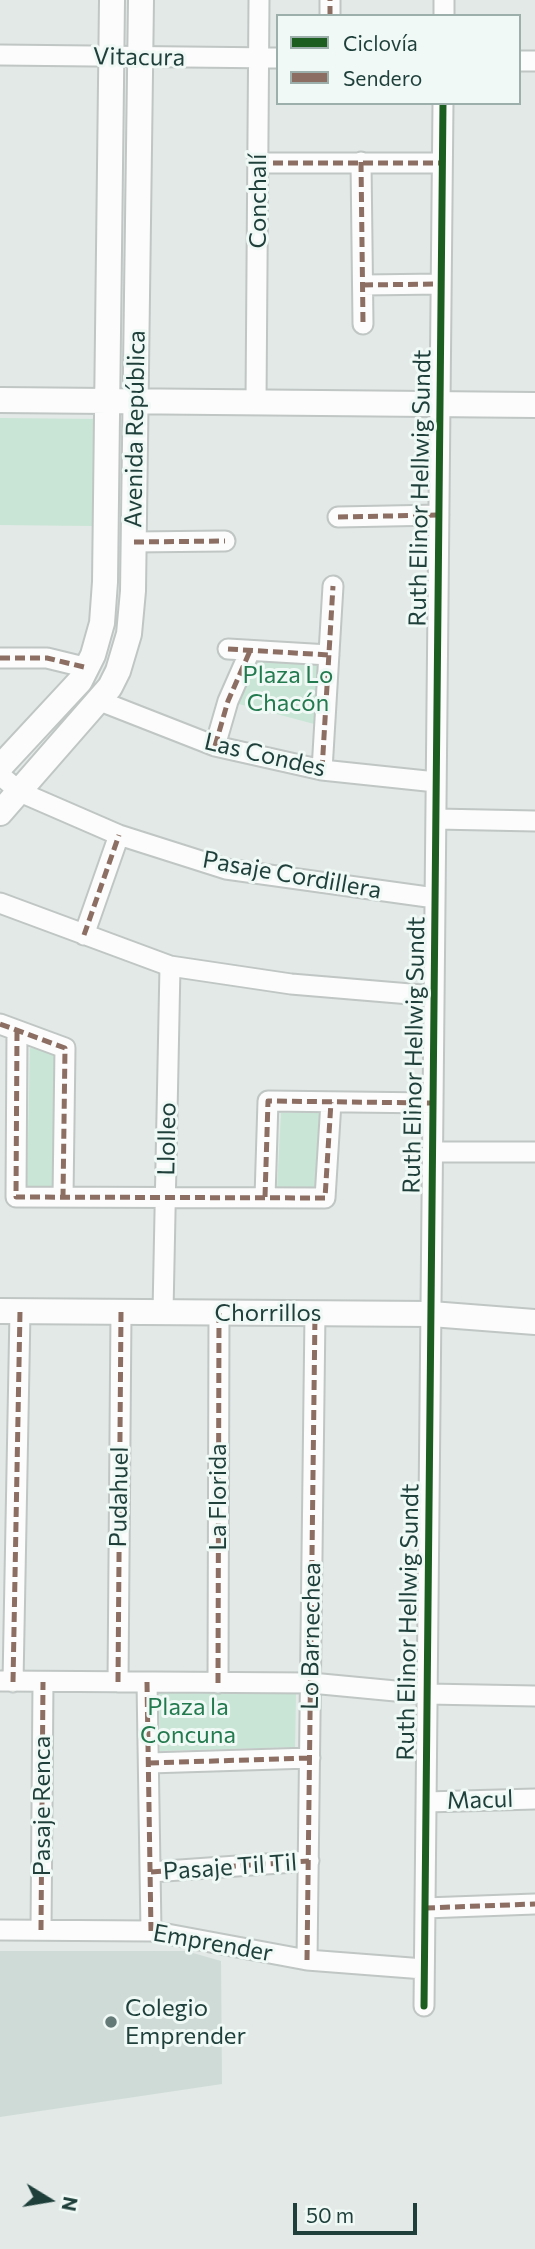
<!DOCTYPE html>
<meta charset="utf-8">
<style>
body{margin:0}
#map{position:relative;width:535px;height:2249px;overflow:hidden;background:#e2e9e7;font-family:Commissioner,sans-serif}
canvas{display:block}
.legend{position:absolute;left:276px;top:14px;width:245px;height:91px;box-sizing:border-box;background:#f0f9f5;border:2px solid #9cafaa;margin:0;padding:9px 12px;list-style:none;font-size:21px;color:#1e3f3a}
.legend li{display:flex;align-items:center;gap:14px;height:35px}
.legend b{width:35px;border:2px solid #9cafaa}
.north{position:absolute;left:14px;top:2165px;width:70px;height:70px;-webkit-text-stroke:5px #f0f9f5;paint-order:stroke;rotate:101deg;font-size:19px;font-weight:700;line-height:28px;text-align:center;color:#1e3f3a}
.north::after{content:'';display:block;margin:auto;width:24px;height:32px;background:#1e3f3a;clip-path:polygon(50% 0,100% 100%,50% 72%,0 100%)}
.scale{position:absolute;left:293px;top:2203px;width:124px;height:32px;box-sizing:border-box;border:4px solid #1e3f3a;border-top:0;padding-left:9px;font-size:21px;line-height:24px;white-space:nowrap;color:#1e3f3a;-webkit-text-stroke:5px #f0f9f5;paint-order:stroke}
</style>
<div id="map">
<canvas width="535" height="2249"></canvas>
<ul class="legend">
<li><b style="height:9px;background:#1b5e20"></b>Ciclovía</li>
<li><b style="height:9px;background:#8d6e63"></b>Sendero</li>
</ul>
<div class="north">N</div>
<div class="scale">50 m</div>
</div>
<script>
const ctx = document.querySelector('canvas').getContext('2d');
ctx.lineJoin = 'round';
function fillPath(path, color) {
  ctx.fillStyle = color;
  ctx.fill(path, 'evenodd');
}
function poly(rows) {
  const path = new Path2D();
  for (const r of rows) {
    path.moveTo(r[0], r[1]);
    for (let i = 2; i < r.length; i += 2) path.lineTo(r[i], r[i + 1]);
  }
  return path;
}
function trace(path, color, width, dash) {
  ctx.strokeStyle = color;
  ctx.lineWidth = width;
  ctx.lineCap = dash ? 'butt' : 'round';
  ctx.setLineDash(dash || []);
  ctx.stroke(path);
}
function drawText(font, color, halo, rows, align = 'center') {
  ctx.font = font + ' Commissioner,sans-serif';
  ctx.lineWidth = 6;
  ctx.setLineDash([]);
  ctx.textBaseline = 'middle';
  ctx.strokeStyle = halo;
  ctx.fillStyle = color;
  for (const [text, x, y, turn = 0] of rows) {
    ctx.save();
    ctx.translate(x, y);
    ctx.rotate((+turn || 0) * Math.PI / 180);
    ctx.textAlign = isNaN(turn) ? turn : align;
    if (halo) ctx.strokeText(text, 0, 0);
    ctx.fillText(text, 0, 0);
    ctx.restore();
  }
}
fillPath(poly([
 [0,1951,186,1951,221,1961,222,2084,0,2117]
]), '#cfdbd7');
fillPath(poly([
 [0,418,96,419,94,526,0,525],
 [254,659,322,664,318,725,239,704],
 [30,1048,60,1051,56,1188,27,1189],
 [323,1112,319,1190,277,1190,281,1113],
 [159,1693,296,1694,295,1747,160,1751]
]), '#c9e5d5');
const minor = poly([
 [330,16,330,0],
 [444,16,444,0],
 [0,55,278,58],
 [519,61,535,61],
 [361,162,363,324],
 [258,163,442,163],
 [363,285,441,284],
 [256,402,259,0],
 [338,517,439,515],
 [134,542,225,541],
 [228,649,329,655],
 [0,658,47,658,88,668],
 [100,701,215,746,322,770,436,782],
 [215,746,228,701,250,651],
 [322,770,333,586],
 [0,775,20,792,119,835,226,869,435,898],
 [436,819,535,821],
 [0,903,170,966,291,984,434,996],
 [84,935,119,835],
 [0,1024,65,1048,63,1197],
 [17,1031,16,1197,325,1198,331,1102],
 [432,1152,535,1152],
 [265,1197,268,1101,433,1103],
 [163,1312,170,966],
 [0,1681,311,1683,427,1694,535,1696],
 [13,1682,20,1311],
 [118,1682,121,1312],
 [147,1682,151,1931],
 [218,1683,219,1312],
 [149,1763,310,1758],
 [426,1802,535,1799],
 [151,1872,309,1861],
 [425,1908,535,1904],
 [0,1930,151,1931,307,1960,424,1969],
 [41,1930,43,1682],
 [307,1960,315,1313],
 [424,2006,443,103]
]);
const tertiary = poly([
 [0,400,535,405],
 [0,767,80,681,93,655,102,623,105,582,112,0],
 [0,813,110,687,118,671,129,634,133,591,141,0],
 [0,1311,431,1314,535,1322]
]);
trace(minor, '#bfc6c4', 23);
trace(tertiary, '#bfc6c4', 28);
trace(minor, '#fbfcfb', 19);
trace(tertiary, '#fbfcfb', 24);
trace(poly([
 [330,16,330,0],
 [361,162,363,324],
 [258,163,442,163],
 [363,285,441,284],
 [338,517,439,515],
 [134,542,225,541],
 [228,649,329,655],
 [0,658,47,658,88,668],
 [215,746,228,701,250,651],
 [322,770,333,586],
 [84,935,119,835],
 [0,1024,65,1048,63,1197],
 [17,1031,16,1197,325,1198,331,1102],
 [265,1197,268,1101,433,1103],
 [13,1682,20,1311],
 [118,1682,121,1312],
 [147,1682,151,1931],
 [218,1683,219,1312],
 [149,1763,310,1758],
 [151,1872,309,1861],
 [425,1908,535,1904],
 [41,1930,43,1682],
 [307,1960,315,1313]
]), '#8d6e63', 5, [10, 5]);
trace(poly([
 [424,2006,443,103]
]), '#1b5e20', 7);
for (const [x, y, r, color] of [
 [111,2022,7,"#637a77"]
]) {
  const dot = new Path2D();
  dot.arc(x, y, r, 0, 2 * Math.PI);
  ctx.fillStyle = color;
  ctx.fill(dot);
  trace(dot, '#f0f9f5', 2.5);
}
drawText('24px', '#1e3f3a', '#f0f9f5', [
 ["Vitacura",139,57,1],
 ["Conchalí",258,201,-90],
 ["Avenida República",135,429,-89],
 ["Ruth Elinor Hellwig Sundt",420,488,-89],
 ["Las Condes",265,755,13],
 ["Pasaje Cordillera",292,875,10],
 ["Ruth Elinor Hellwig Sundt",414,1055,-89],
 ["Llolleo",167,1139,-89],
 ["Chorrillos",268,1313],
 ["Pudahuel",119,1497,-89],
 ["La Florida",218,1497,-90],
 ["Ruth Elinor Hellwig Sundt",408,1622,-89],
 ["Lo Barnechea",311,1636,-89],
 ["Macul",480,1800,-2],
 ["Pasaje Renca",42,1806,-90],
 ["Pasaje Til Til",230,1867,-4],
 ["Emprender",213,1943,10]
]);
drawText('24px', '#237a4f', '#f0f9f5', [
 ["Plaza Lo",288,675],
 ["Chacón",288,703],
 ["Plaza la",188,1707],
 ["Concuna",188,1735]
]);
drawText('24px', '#1e3f3a', '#f0f9f5', [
 ["Colegio",125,2008],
 ["Emprender",125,2036]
], 'left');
</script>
